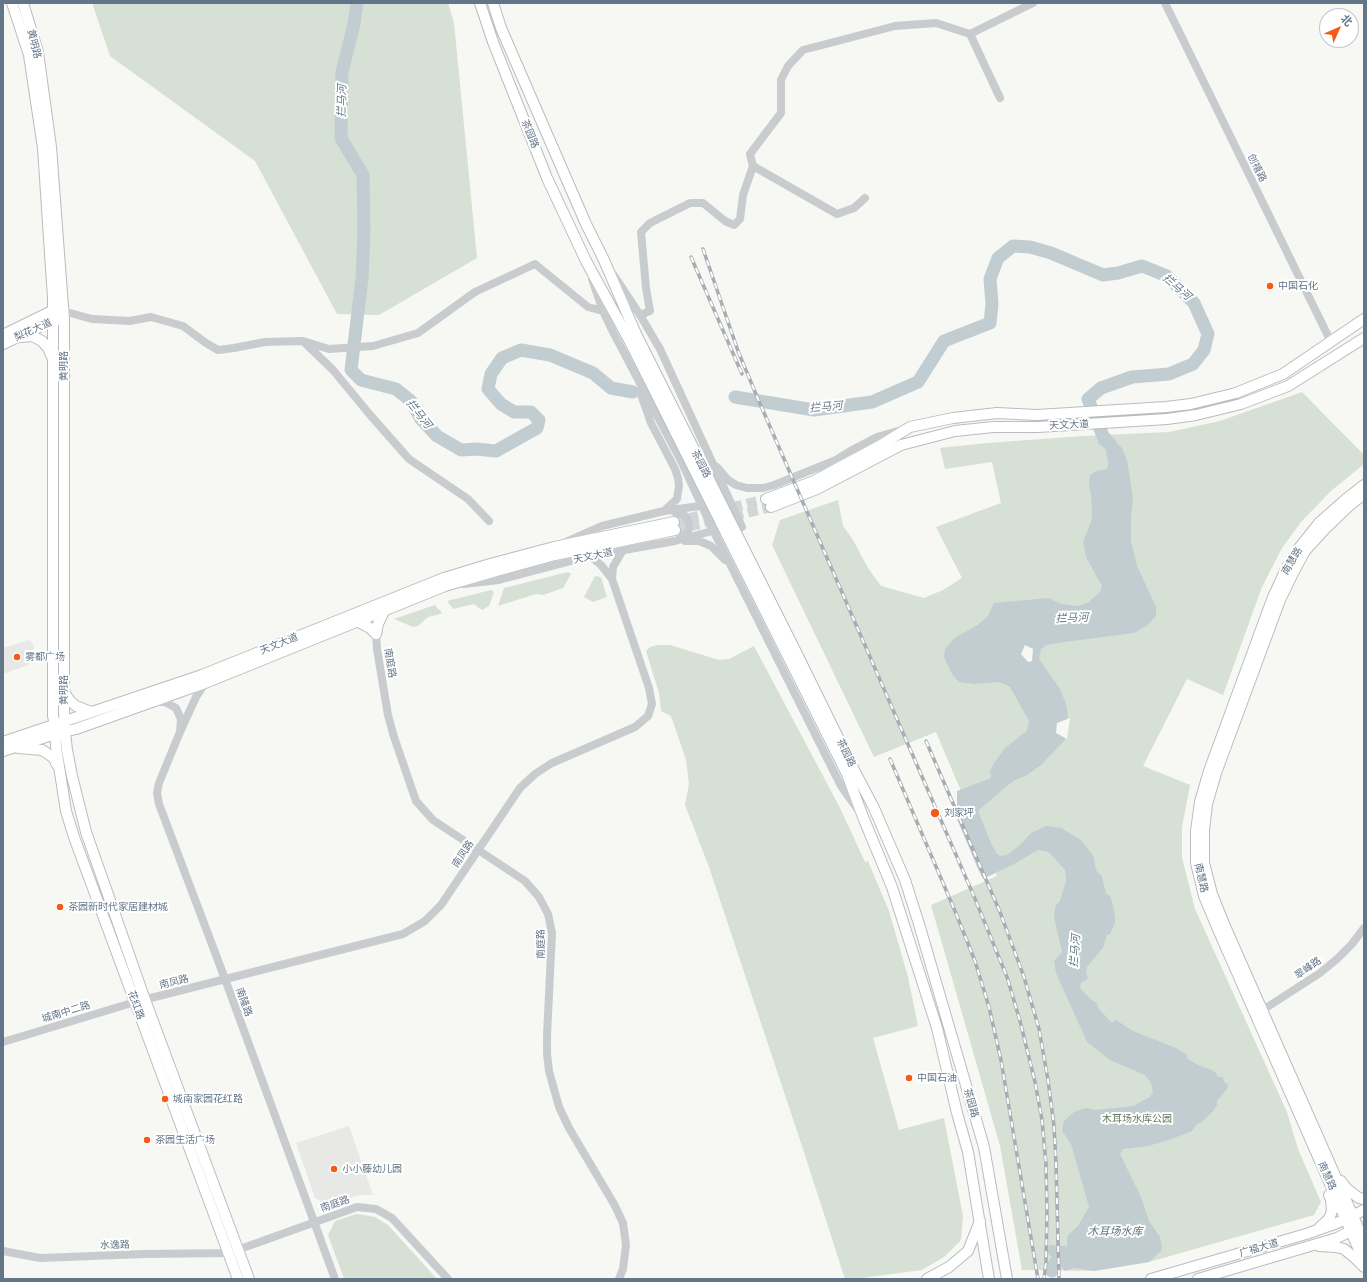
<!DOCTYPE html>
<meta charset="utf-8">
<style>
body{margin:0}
#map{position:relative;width:1367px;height:1282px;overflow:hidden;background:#f7f7f3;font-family:"Public Sans","Noto Sans SC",sans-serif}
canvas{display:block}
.frame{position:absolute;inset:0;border:4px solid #637588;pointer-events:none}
.north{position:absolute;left:1319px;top:8px;width:40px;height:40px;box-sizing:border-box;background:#fff;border:1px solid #c1c8cf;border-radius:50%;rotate:45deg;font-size:11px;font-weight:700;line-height:16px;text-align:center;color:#637588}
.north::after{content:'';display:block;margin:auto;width:14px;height:18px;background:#f55a16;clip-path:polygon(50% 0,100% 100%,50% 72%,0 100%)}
</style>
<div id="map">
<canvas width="1367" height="1282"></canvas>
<div class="frame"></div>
<div class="north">北</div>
</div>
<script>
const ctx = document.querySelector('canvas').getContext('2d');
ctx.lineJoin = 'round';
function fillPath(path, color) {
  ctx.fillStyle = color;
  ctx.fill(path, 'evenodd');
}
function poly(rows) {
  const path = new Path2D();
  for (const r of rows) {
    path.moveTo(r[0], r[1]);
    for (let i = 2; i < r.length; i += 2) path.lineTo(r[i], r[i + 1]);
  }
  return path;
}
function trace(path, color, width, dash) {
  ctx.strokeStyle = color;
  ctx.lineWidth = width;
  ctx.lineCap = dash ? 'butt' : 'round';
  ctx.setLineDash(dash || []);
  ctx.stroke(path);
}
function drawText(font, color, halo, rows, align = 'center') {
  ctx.font = font + ' "Public Sans","Noto Sans SC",sans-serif';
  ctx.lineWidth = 4;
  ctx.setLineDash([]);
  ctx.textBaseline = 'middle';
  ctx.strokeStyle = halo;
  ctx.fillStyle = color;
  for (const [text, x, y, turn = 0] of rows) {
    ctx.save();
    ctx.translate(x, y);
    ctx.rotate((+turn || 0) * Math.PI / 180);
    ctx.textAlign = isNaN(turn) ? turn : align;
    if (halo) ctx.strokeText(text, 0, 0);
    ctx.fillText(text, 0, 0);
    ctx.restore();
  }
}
fillPath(poly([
 [30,640,34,647,28,665,3,674,3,648],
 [349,1126,373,1195,360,1195,329,1205,315,1198,296,1143]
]), '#e8e9e7');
fillPath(poly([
 [92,3,448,3,454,23,477,258,379,315,337,314,255,161,110,56],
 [1302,392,1364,455,1364,464,1331,491,1301,522,1282,548,1262,587,1223,695,1187,679,1143,766,1190,785,1182,827,1182,858,1195,909,1287,1112,1298,1149,1321,1202,1314,1215,1149,1262,1094,1271,1022,1270,1000,1146,931,905,997,876,936,732,874,757,772,545,780,520,838,500,843,526,853,540,868,568,881,586,924,598,943,590,962,578,936,527,1001,503,992,462,945,469,940,448,987,443,1083,436,1169,432,1220,421],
 [568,572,571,574,563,588,543,595,536,594,498,606,504,588],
 [595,576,601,577,607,597,593,602,584,597],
 [491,590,494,592,489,606,482,610,474,604,453,609,447,601],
 [435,605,442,613,440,614,428,617,418,626,413,627,394,619],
 [658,645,670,645,719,660,729,659,754,646,840,808,865,862,868,861,889,911,908,977,918,1026,873,1038,899,1130,944,1118,963,1216,961,1240,944,1257,922,1270,854,1279,845,1279,801,1143,709,867,685,805,689,784,686,760,671,716,661,711,659,693,646,651,650,647],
 [357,1214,375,1217,388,1225,437,1279,344,1279,328,1235,335,1221]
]), '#d7e0d4');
fillPath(poly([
 [1098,435,1111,435,1117,444,1122,448,1127,460,1133,498,1131,517,1131,541,1137,566,1156,607,1156,616,1148,625,1134,633,1057,643,1047,645,1041,649,1039,659,1060,689,1066,704,1068,718,1065,740,1041,765,1027,775,1015,780,1009,784,978,811,991,843,997,854,1001,856,1007,855,1020,845,1031,833,1046,826,1061,828,1081,840,1094,857,1095,865,1097,872,1102,876,1106,894,1110,896,1113,905,1115,917,1115,923,1110,934,1107,935,1103,948,1087,967,1086,972,1088,978,1081,983,1080,988,1090,999,1097,1003,1098,1008,1112,1023,1116,1020,1133,1031,1176,1048,1186,1054,1188,1059,1198,1065,1212,1070,1216,1073,1218,1077,1223,1077,1224,1082,1228,1085,1227,1089,1217,1101,1217,1105,1213,1111,1202,1122,1196,1125,1192,1131,1169,1140,1148,1146,1123,1149,1120,1154,1141,1197,1149,1221,1160,1237,1162,1246,1161,1251,1149,1262,1094,1271,1074,1268,1065,1271,1057,1261,1046,1252,1049,1245,1067,1246,1067,1237,1069,1234,1078,1226,1089,1207,1071,1144,1062,1131,1064,1121,1074,1112,1086,1108,1096,1110,1133,1106,1150,1097,1153,1092,1151,1083,1145,1075,1110,1060,1087,1042,1056,973,1054,961,1062,952,1054,917,1056,905,1060,901,1066,881,1065,870,1049,852,1038,850,1014,864,983,879,978,869,957,819,957,791,991,778,990,771,994,763,1005,748,1027,731,1029,721,1010,687,999,682,974,684,959,682,952,674,944,657,945,649,956,637,978,625,988,616,994,603,1048,598,1062,604,1078,606,1089,602,1100,592,1102,586,1086,557,1083,542,1091,522,1092,515,1091,495,1089,484,1090,475,1097,471,1107,469,1108,463,1106,450,1102,446,1098,443]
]), '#c2cdd2');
fillPath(poly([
 [1025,645,1033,649,1032,661,1028,662,1021,654],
 [1070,718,1067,739,1056,733,1057,723]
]), '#f7f7f3');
trace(poly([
 [357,3,354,24,342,72,341,138,363,175,364,232,362,278,351,370,361,380,396,389,411,401,421,419,437,436,461,450,476,449,496,451,537,428,539,420,531,412,514,412,501,404,488,389,491,374,502,358,521,350,550,355,593,373,611,388,633,392],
 [735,397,814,410,872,402,918,382,944,341,990,323,992,304,990,279,998,258,1013,246,1030,247,1051,253,1103,275,1118,273,1142,266,1167,276,1194,303,1208,334,1204,350,1193,364,1169,374,1132,377,1101,388,1088,399,1103,436,1113,448],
 [1052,1271,1054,1265,1057,1261,1073,1251]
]), '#c2cdd2', 13);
trace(poly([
 [674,522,766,499],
 [675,530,771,507]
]), '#d2d6d8', 10, [10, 5]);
const major = poly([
 [12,3,29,55,43,148,53,298,53,716,55,725,56,747,66,811,74,837,135,1002,238,1279],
 [23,3,38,52,51,147,64,320,64,713,65,732,67,750,72,776,86,832,145,1000,249,1279],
 [480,3,493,42,547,178,586,261,627,336],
 [493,3,501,28,586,224,603,258,636,334],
 [3,335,54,310,59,311],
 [21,337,32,336,42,341,48,348,52,357],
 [3,344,54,320,60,320],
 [1364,485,1345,500,1319,523,1299,548,1286,569,1273,597,1209,771,1200,802,1196,831,1196,863,1204,896,1217,927,1364,1261],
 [1364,494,1350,505,1325,529,1305,551,1293,573,1280,600,1216,773,1207,804,1204,830,1204,863,1212,894,1224,924,1364,1241],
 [766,499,814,481,881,445,910,427,953,418,997,413,1037,415,1166,407,1191,404,1236,393,1283,374,1364,319],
 [771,507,817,489,901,445,955,431,993,427,1038,427,1167,419,1196,415,1241,404,1288,386,1364,338],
 [357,621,370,628,376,634],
 [376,634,378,624,384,611],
 [64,692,70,701,76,706,91,712],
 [3,742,202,675,444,578,490,564,554,547,674,522],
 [18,748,42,750,54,758,57,765],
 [3,751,55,734,76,729,205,683,445,586,493,572,555,555,675,530],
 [854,770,874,808,905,880,919,924,984,1147,1007,1279],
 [847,774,863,817,892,887,937,1028,957,1113,968,1152,989,1279],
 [1341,1181,1347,1189,1359,1198,1364,1199],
 [1320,1227,1329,1219,1332,1211,1331,1199,1329,1195],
 [1319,1246,1336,1247,1344,1249,1355,1258,1364,1267],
 [927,1279,949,1267,968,1251,980,1221],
 [1151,1279,1306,1234,1337,1223,1364,1210],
 [1198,1279,1337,1238,1357,1228]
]);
trace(major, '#b9bdc1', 12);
trace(poly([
 [1165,3,1331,342],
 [970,34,1000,98],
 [753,166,837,214,854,208,865,198],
 [613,274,640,315,660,349,742,527,728,529],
 [592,279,603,311,613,332,682,463,713,530,841,786,858,810],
 [63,311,92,319,130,321,151,317,183,326,206,343,218,350,234,348,265,342,303,341,329,349,373,346,418,333,475,292,535,264,588,307,603,311],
 [640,315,650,311,646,288,641,232,650,223,690,203,703,203,725,221,734,225,740,219,743,195,753,166,750,154,781,113,781,80,788,66,803,50,895,26,936,23,970,34,1033,3],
 [304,342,333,370,371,416,409,459,468,499,489,521],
 [640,392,651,423,675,469,678,478,679,486,677,499,664,511],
 [717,467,728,480,736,485,747,488,763,488,774,485,836,460,854,449,877,437,901,430],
 [675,512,684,515,688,521,689,529,687,533,680,537],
 [685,541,699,541,711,546,725,560],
 [566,542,602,526,664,511,707,505],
 [590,556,601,565,612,579],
 [464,584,499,580,590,556,675,541,716,530],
 [376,634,377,649,388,715,394,737,416,801,433,820,525,881,539,897,548,914,552,933,547,1036,547,1054,549,1071,559,1107,569,1128,614,1204,623,1223,626,1245,623,1269,619,1279],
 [155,702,165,702,176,708,181,719,180,732,196,697,205,683],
 [180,732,159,783,157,793,159,804,225,979,335,1279],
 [1258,1013,1320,973,1337,959,1352,944,1364,928],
 [3,1042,135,1002,403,934,425,921,441,905,520,788,535,774,552,763,635,727,648,716,652,704,649,688,612,579,613,567,623,550],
 [3,1251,40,1258,145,1254,229,1253,357,1207,376,1209,392,1218,448,1279]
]), '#c9cccf', 8);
trace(major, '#fff', 10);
const rail = poly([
 [703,249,738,351,758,399,973,894,1007,977,1020,1021,1035,1082,1042,1120,1046,1164,1047,1212,1046,1262,1044,1279],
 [691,257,742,374],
 [926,741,1000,912,1024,977,1039,1029,1048,1080,1054,1126,1056,1163,1059,1279],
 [890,759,955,911,975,961,989,1007,1001,1060,1038,1279]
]);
trace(rail, '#a8adb4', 3.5);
trace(rail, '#fff', 2, [6]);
const majorBridge = poly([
 [636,334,794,648,854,770],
 [627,336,847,774]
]);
trace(majorBridge, '#b9bdc1', 12, []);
trace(majorBridge, '#fff', 10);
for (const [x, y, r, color] of [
 [1270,286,4,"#f55a16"],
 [17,657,4,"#f55a16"],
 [935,813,5,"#f55a16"],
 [60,907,4,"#f55a16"],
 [909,1078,4,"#f55a16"],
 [165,1099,4,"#f55a16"],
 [147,1140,4,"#f55a16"],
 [334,1169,4,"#f55a16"]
]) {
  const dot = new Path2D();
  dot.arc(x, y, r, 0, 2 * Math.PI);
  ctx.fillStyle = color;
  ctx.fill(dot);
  trace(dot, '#fff', 1.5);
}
drawText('10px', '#637588', '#fff', [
 ["黄明路",34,44,76],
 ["茶园路",530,134,68],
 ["创禧路",1257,168,64],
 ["梨花大道",33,330,-24],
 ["黄明路",64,366,-90],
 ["天文大道",1069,425,-3],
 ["茶园路",701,464,63],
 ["天文大道",593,556,-12],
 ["南慧路",1292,561,-59],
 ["天文大道",279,644,-22],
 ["南庭路",390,663,81],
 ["黄明路",64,690,-90],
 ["茶园路",846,753,64],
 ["南凤路",463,854,-56],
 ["南慧路",1201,878,77],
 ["南庭路",541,944,-91],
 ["翠峰路",1308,968,-35],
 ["南凤路",174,982,-14],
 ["南隆路",244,1002,70],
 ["花红路",136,1005,70],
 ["城南中二路",66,1012,-17],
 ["茶园路",971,1103,74],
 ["南慧路",1327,1176,66],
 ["南庭路",335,1204,-19],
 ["水逸路",115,1245,-2],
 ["广福大道",1259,1248,-16]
]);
drawText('10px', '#637588', '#fff', [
 ["中国石化",1278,286],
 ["雾都广场",25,657],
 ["刘家坪",944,813],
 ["茶园新时代家居建材城",68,907],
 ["中国石油",917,1078],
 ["城南家园花红路",173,1099],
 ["茶园生活广场",155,1140],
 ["小小藤幼儿园",342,1169]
], 'left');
drawText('10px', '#62795e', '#fff', [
 ["木耳场水库公园",1137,1119]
]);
drawText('italic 11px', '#5f7784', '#fff', [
 ["拦马河",342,101,-89],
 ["拦马河",1177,287,41],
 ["拦马河",826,407,-5],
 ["拦马河",419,414,52],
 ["拦马河",1072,618,-2],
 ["拦马河",1075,951,-85],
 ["木耳场水库",1115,1232]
]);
</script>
